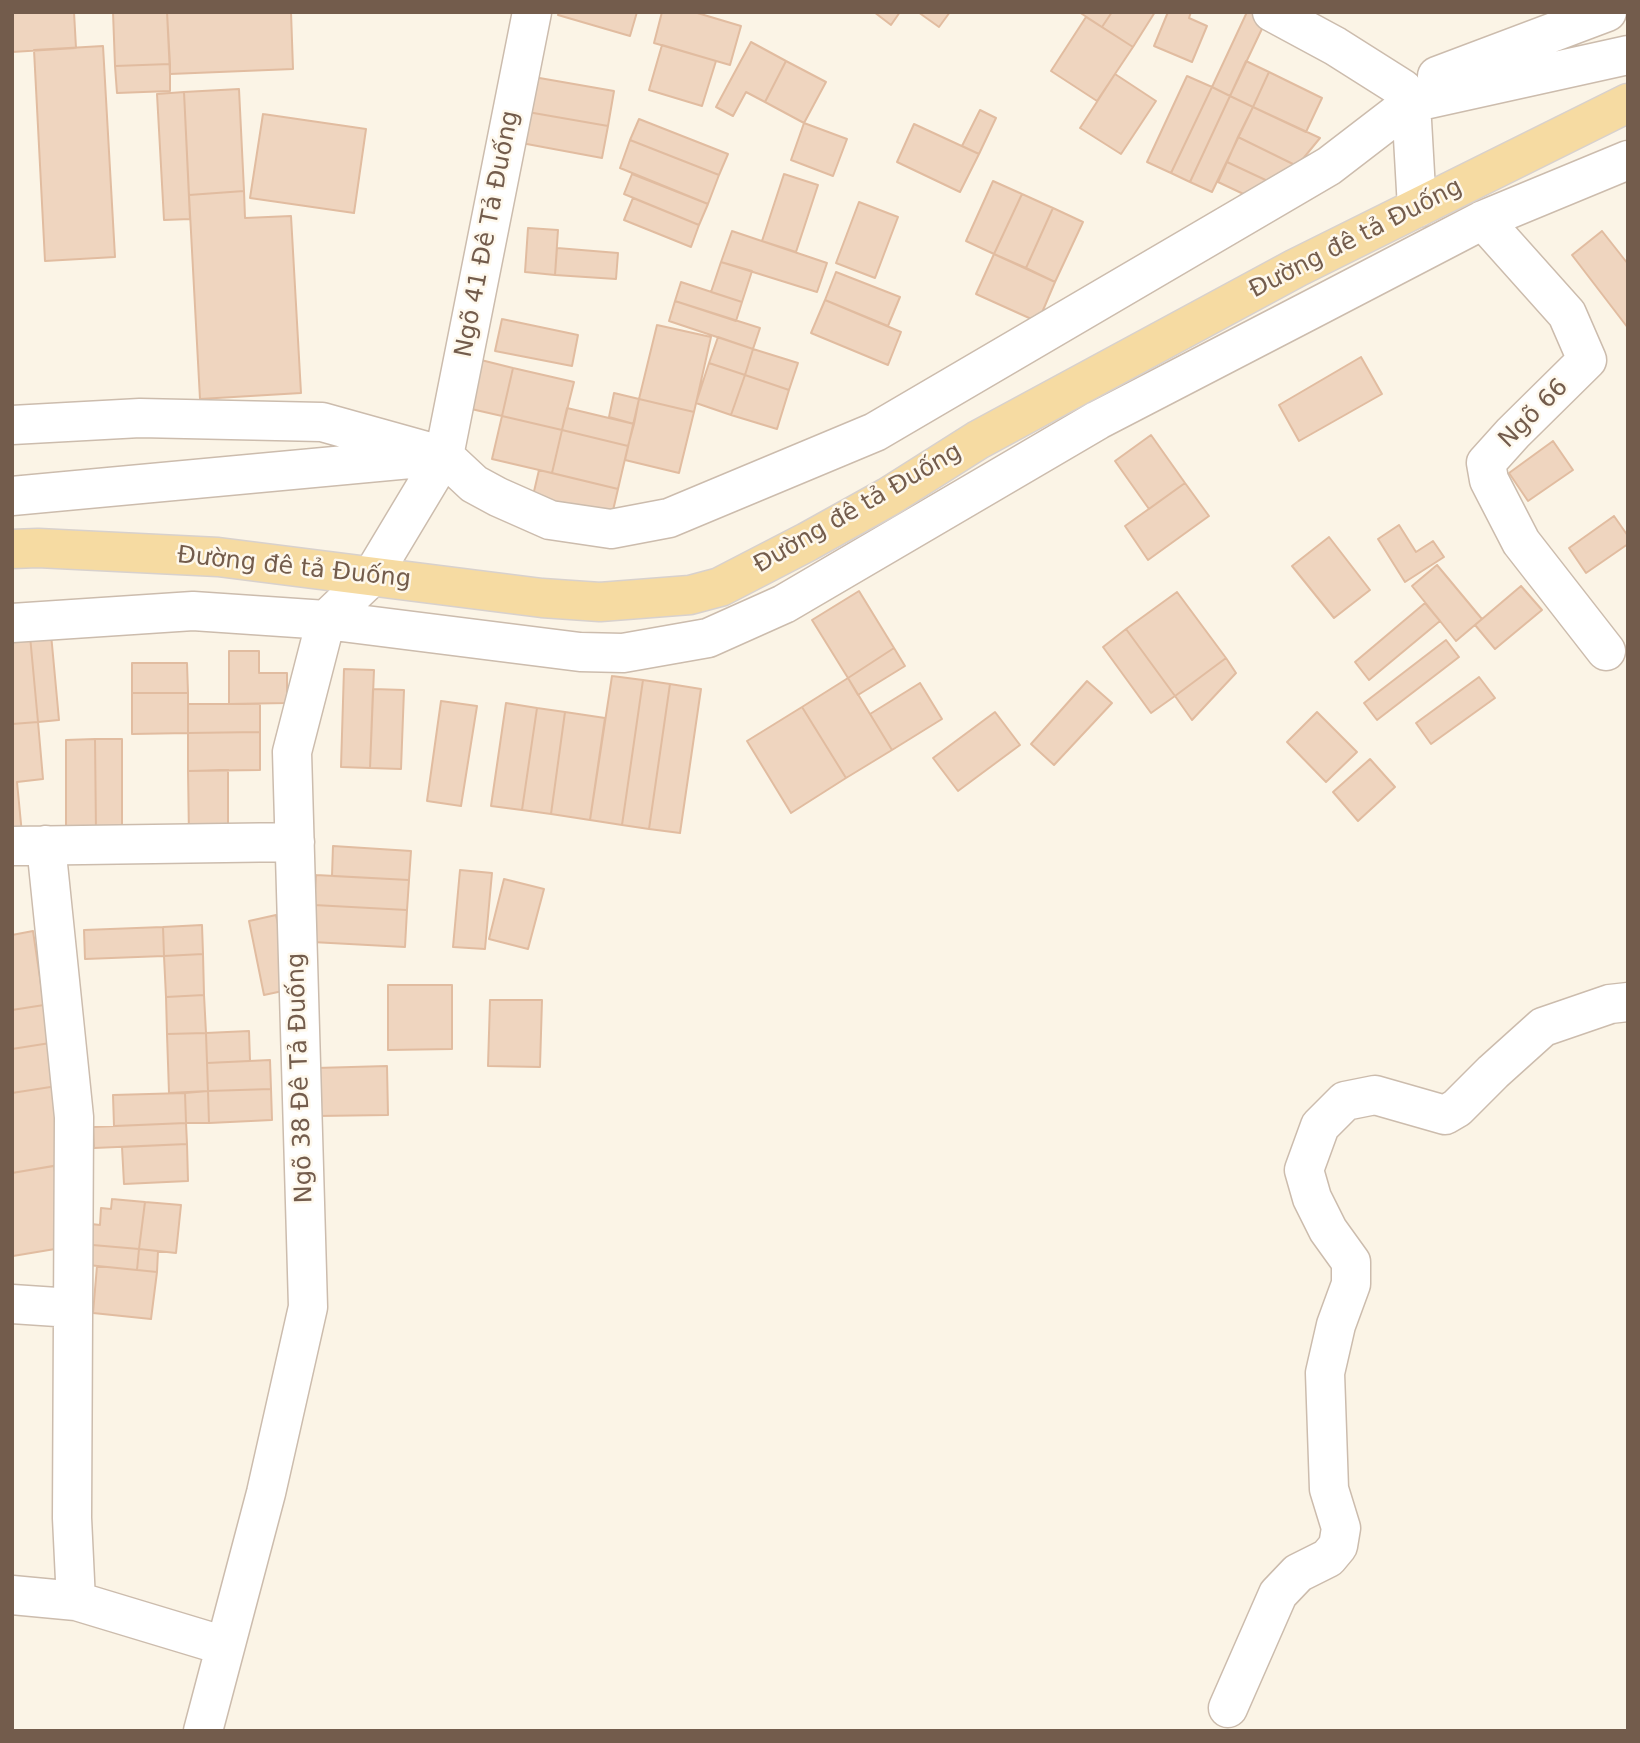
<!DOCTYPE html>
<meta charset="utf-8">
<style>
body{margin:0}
#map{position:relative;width:1640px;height:1743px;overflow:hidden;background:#fbf4e6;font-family:"DejaVu Sans",sans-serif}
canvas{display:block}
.frame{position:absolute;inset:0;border:14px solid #735c4c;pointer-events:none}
</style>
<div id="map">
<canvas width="1640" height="1743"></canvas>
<div class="frame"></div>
</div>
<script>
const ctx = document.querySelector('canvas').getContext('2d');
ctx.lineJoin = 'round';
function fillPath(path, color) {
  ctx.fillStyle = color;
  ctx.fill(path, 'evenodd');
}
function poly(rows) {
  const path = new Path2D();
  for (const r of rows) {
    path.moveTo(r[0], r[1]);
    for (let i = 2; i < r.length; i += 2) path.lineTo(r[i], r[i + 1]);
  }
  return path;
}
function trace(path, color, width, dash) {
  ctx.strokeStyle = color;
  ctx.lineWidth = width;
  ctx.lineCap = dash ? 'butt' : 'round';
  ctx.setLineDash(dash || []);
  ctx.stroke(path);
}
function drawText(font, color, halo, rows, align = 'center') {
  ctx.font = font + ' "DejaVu Sans",sans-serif';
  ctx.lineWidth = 5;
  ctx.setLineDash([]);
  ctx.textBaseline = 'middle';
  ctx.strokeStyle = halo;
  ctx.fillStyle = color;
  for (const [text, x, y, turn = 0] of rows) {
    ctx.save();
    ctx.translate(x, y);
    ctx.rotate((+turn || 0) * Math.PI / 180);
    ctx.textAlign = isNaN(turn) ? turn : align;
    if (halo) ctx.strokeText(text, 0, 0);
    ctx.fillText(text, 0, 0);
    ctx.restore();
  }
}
const building = poly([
 [12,12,74,12,76,48,12,52,12,12],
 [113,12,167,12,170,64,115,66,113,12],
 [167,12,291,12,293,69,170,74,167,12],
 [559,12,637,12,630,36,558,15,559,12],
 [662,12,694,12,741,26,730,65,654,43,662,12],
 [874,12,900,12,891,25,874,12],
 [918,12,950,12,939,27,918,12],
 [1079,12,1112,12,1102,27,1079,12],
 [1112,12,1155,12,1133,47,1102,27,1112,12],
 [1168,12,1191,12,1189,18,1207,26,1192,62,1154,46,1168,12],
 [1247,12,1269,14,1230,96,1212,87,1247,12],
 [1086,17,1133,47,1097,101,1051,71,1086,17],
 [751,42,786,61,765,102,746,92,733,116,716,107,751,42],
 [662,45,716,61,702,106,649,90,662,45],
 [103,46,115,257,45,261,34,50,103,46],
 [786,61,826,82,804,123,765,102,786,61],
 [1246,61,1269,72,1253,107,1230,96,1246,61],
 [170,64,170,91,117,93,115,66,170,64],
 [1269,72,1322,98,1306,132,1253,107,1269,72],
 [1115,74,1156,101,1121,154,1080,128,1115,74],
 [528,76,614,91,608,126,522,111,528,76],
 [1187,76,1212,87,1171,173,1147,162,1187,76],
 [1212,87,1230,96,1190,182,1171,173,1212,87],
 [239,89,244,191,189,195,184,92,239,89],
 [184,92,190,219,164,220,157,94,184,92],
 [1230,96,1253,107,1212,192,1190,182,1230,96],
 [1253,107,1320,138,1297,166,1238,137,1253,107],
 [980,110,996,118,979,154,962,146,980,110],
 [522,111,608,126,602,158,516,142,522,111],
 [263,114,366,129,354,213,250,198,263,114],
 [639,119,728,154,719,175,630,140,639,119],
 [804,123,847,139,833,176,791,160,804,123],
 [914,124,979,154,960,192,897,162,914,124],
 [1238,137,1297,166,1272,183,1227,162,1238,137],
 [630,140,719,175,708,204,620,168,630,140],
 [1227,162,1272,183,1252,198,1218,182,1227,162],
 [632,174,708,204,699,225,624,194,632,174],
 [784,174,818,185,796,252,762,241,784,174],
 [993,181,1022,194,994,254,966,241,993,181],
 [244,191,245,218,291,216,301,393,200,399,189,195,244,191],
 [1022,194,1053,208,1026,268,994,254,1022,194],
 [633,198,699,225,691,247,624,220,633,198],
 [859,202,898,217,875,278,836,263,859,202],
 [1053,208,1083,222,1055,282,1026,268,1053,208],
 [528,228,558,230,555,275,525,272,528,228],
 [732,231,827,263,817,292,721,262,732,231],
 [1602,231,1628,264,1628,328,1572,255,1602,231],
 [557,248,618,253,616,279,555,275,557,248],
 [994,254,1055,282,1038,322,976,294,994,254],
 [721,262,752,271,742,302,711,292,721,262],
 [836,272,900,297,888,326,825,300,836,272],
 [681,282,742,302,736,321,675,301,681,282],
 [825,300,901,332,888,365,811,333,825,300],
 [675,301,760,328,753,349,669,321,675,301],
 [502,319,578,335,572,366,495,351,502,319],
 [657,325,711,337,694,412,639,399,657,325],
 [718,337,753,349,745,375,709,363,718,337],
 [753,349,798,363,789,390,745,375,753,349],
 [469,357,513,368,502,416,458,406,469,357],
 [1361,357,1382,394,1299,441,1279,405,1361,357],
 [709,363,745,375,731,415,696,403,709,363],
 [513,368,574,382,562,430,502,416,513,368],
 [745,375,789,390,777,429,731,415,745,375],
 [614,393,639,399,634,424,609,417,614,393],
 [639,399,694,412,679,473,625,460,639,399],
 [567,408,634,424,628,446,562,430,567,408],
 [502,416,562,430,552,473,492,459,502,416],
 [562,430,628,446,618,489,552,473,562,430],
 [1151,435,1185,483,1149,509,1115,461,1151,435],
 [1553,441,1573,470,1528,501,1509,473,1553,441],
 [539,470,618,489,611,519,532,500,539,470],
 [1185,483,1209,516,1148,560,1125,526,1185,483],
 [1614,516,1628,536,1628,544,1586,573,1569,548,1614,516],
 [1399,525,1416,552,1433,541,1444,557,1405,582,1378,539,1399,525],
 [1329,537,1370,590,1334,618,1292,566,1329,537],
 [1437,565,1482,619,1456,641,1412,586,1437,565],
 [1521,586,1542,610,1495,649,1475,625,1521,586],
 [859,591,894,648,848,678,812,620,859,591],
 [1177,592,1226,658,1175,696,1126,629,1177,592],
 [1425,603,1440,621,1369,680,1355,662,1425,603],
 [1126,629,1175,696,1151,713,1103,647,1126,629],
 [51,634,59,720,38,722,30,636,51,634],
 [30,636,38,722,12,724,12,638,30,636],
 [1446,640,1459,657,1377,720,1364,703,1446,640],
 [894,648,905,666,858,695,848,678,894,648],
 [229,651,259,651,259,673,287,673,287,703,229,704,229,651],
 [1226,658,1236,673,1192,720,1175,696,1226,658],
 [132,663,187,663,188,693,132,693,132,663],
 [344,669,374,670,370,768,341,767,344,669],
 [612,676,643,680,622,825,590,820,612,676],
 [1479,677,1495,698,1431,744,1416,723,1479,677],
 [848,678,892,750,846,778,802,707,848,678],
 [643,680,670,684,649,829,622,825,643,680],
 [1087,681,1112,703,1054,765,1031,744,1087,681],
 [920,683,942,719,892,750,870,714,920,683],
 [670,684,701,689,680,833,649,829,670,684],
 [373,689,404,690,401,769,370,768,373,689],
 [132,693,188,693,188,733,132,734,132,693],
 [441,701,477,706,461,806,427,801,441,701],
 [506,703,537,708,522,810,491,806,506,703],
 [188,704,260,704,260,732,188,733,188,704],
 [802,707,846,778,791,813,747,741,802,707],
 [537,708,565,712,551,814,522,810,537,708],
 [565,712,605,718,590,820,551,814,565,712],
 [995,712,1020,745,958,791,933,758,995,712],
 [1317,712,1357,752,1326,782,1287,742,1317,712],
 [38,722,43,779,17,782,22,834,12,835,12,724,38,722],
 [260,732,260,770,188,771,188,733,260,732],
 [95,739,122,739,122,832,96,833,95,739],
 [95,739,96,833,66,833,66,740,95,739],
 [1370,759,1395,787,1358,821,1333,792,1370,759],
 [228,770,228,838,189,837,188,771,228,770],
 [333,846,411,851,409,880,332,876,333,846],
 [460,870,492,873,485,949,453,947,460,870],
 [316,875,409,880,407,910,314,905,316,875],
 [504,879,544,889,528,949,489,939,504,879],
 [314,905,407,910,405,947,312,942,314,905],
 [276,915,292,989,264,995,249,921,276,915],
 [202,925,203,954,164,956,163,927,202,925],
 [163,927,164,956,85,959,84,930,163,927],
 [33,931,44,1005,12,1010,12,935,33,931],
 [203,954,204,995,166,997,164,956,203,954],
 [388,985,452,985,452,1049,388,1050,388,985],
 [204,995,206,1033,167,1034,166,997,204,995],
 [490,1000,542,1000,540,1067,488,1066,490,1000],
 [44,1005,50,1043,12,1049,12,1010,44,1005],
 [249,1031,250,1061,207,1063,206,1033,249,1031],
 [206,1033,208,1091,169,1093,167,1034,206,1033],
 [50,1043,57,1086,12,1093,12,1049,50,1043],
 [270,1060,271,1089,208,1091,207,1063,270,1060],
 [387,1066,388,1115,317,1116,316,1068,387,1066],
 [57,1086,70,1163,12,1173,12,1093,57,1086],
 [271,1089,272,1120,209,1123,208,1091,271,1089],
 [208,1091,209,1123,186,1123,185,1093,208,1091],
 [185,1093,186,1123,114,1126,113,1095,185,1093],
 [186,1123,187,1144,94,1148,93,1127,186,1123],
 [187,1144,188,1181,124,1184,122,1147,187,1144],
 [54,1166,67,1247,13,1256,12,1173,54,1166],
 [112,1199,145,1202,139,1249,81,1244,83,1223,100,1225,101,1208,111,1209,112,1199],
 [145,1202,181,1205,176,1253,139,1249,145,1202],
 [81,1244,139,1249,137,1270,78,1264,81,1244],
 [139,1249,158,1251,157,1272,137,1270,139,1249],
 [97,1266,157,1272,151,1319,93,1313,97,1266]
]);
fillPath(building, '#efd5bf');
trace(building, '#e1bca0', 2);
const minor = poly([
 [1272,12,1335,46,1403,89,1411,103,1417,208],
 [1437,76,1607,12],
 [1483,220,1567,314,1587,360,1513,433,1486,463,1489,480,1521,542,1606,651],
 [12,425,140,418,322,422,444,456,474,484,498,497,550,520,611,529,669,518,875,432,1329,166,1411,103,1628,55],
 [12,496,421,458],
 [12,623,193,611,326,620,580,652,623,653,708,638,784,604,1098,420,1316,307,1483,220,1628,160],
 [46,845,74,1117,72,1518,76,1601],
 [12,846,295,842],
 [12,1304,72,1308],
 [12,1595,76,1601,225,1646],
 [1228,1708,1278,1594,1298,1573,1328,1558,1338,1546,1341,1528,1329,1489,1325,1373,1336,1325,1351,1284,1351,1262,1328,1230,1312,1198,1304,1170,1320,1126,1345,1101,1375,1095,1445,1115,1457,1108,1493,1072,1543,1027,1610,1004,1628,1002],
 [203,1731,266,1493,308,1307,292,752,326,620,372,576,444,456,532,12]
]);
const major = poly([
 [12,549,38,548,218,557,542,598,600,602,690,595,720,587,807,542,888,497,978,440,1296,268,1628,103]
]);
trace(minor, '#ccbcad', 41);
trace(major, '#d8d1cd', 41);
trace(minor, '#fff', 38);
trace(major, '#f6dba2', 38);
drawText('24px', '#735c4c', '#fef8ec', [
 ["Ngõ 41 Đê Tả Đuống",488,234,-79],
 ["Đường đê tả Đuống",1356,239,-27],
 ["Ngõ 66",1534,414,-45],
 ["Đường đê tả Đuống",858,509,-30],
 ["Đường đê tả Đuống",294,568,6],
 ["Ngõ 38 Đê Tả Đuống",301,1078,-92]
]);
</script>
